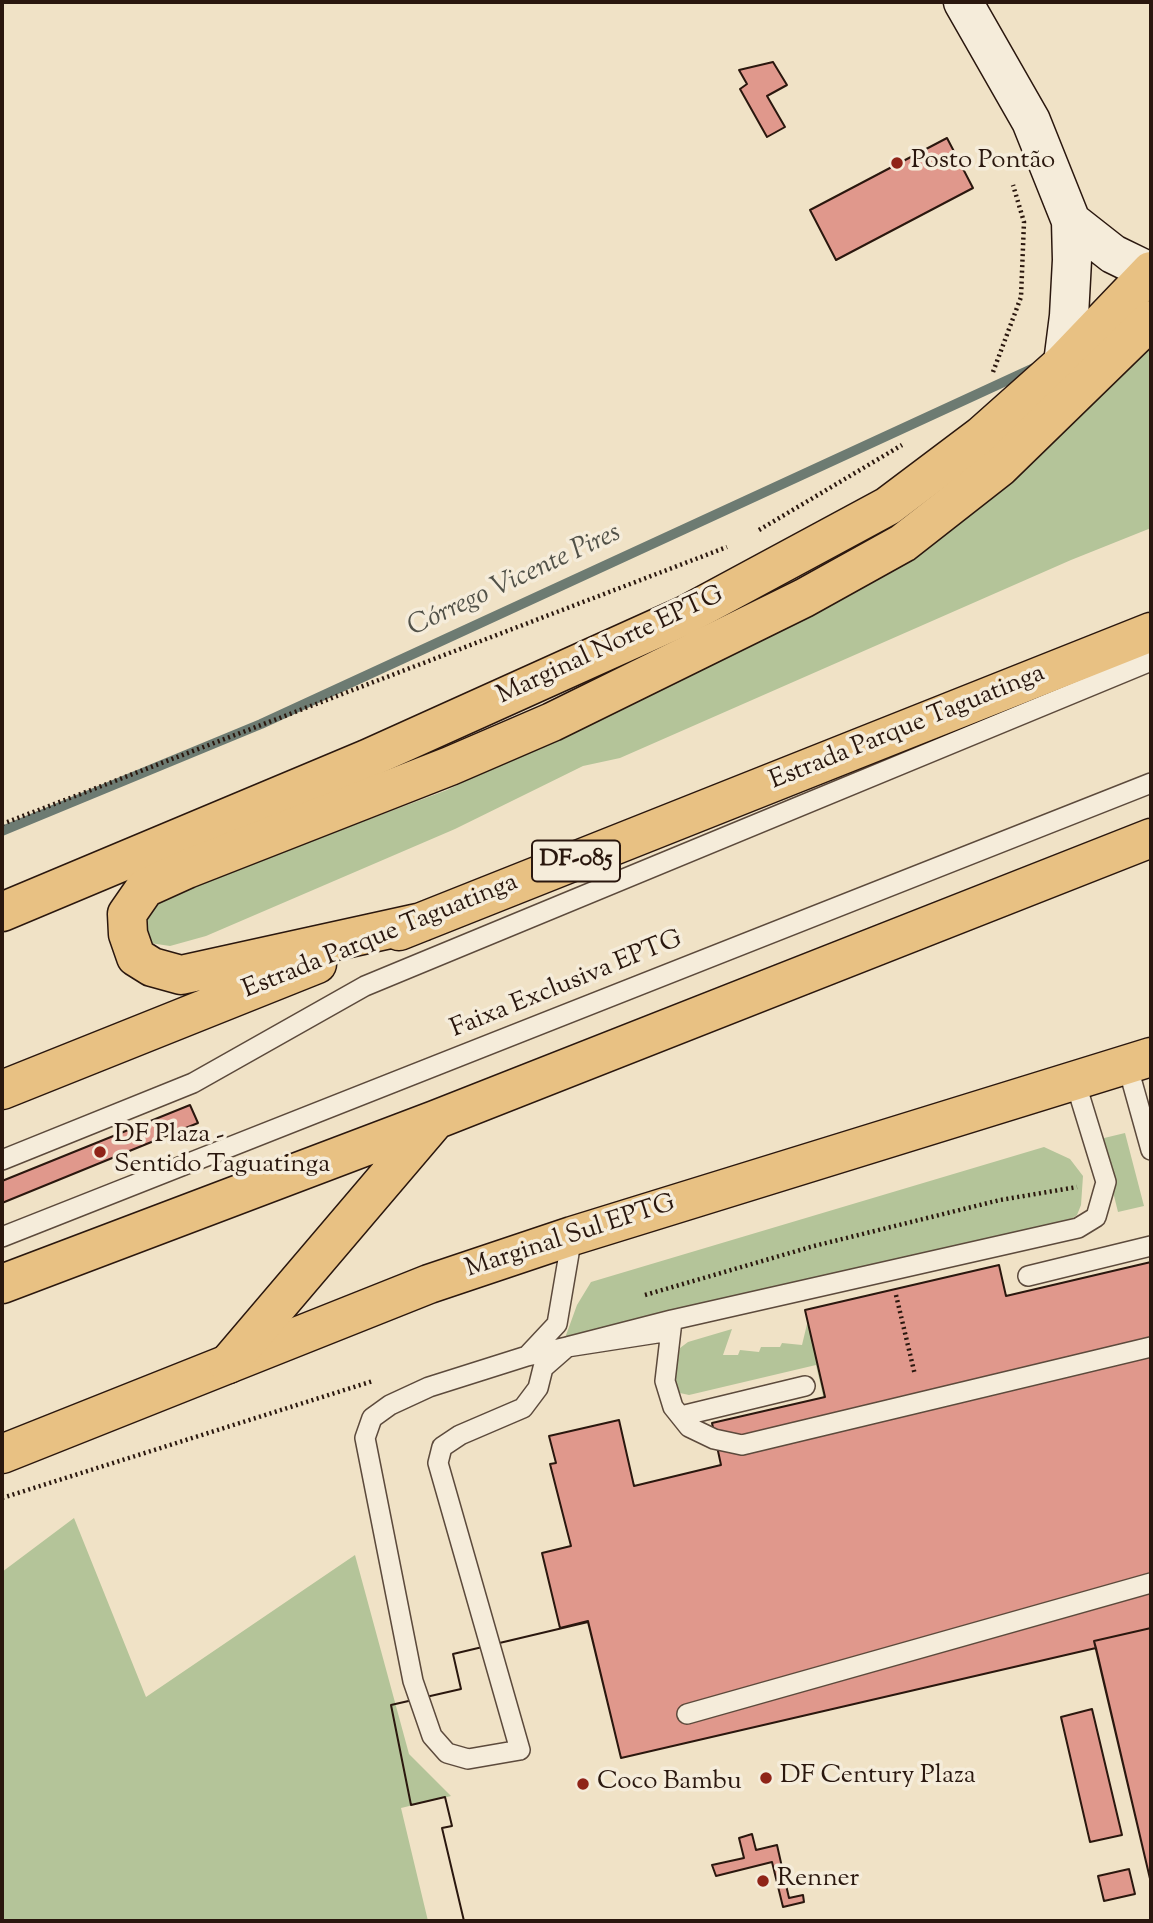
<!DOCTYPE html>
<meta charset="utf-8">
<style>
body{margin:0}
#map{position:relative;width:1153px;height:1923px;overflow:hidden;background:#f0e2c6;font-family:"Sorts Mill Goudy",serif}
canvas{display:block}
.frame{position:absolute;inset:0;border:4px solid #2a170e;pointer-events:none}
</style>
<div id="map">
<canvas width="1153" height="1923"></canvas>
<div class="frame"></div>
</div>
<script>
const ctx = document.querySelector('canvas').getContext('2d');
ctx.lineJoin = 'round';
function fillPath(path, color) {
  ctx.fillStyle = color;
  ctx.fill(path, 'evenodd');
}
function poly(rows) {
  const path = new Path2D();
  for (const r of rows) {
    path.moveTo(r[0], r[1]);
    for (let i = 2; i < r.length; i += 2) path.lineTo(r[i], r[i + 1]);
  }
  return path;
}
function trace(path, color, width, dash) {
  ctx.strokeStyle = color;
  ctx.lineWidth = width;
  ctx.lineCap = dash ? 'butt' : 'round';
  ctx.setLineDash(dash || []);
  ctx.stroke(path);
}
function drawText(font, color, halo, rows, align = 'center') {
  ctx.font = font + ' "Sorts Mill Goudy",serif';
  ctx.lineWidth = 7;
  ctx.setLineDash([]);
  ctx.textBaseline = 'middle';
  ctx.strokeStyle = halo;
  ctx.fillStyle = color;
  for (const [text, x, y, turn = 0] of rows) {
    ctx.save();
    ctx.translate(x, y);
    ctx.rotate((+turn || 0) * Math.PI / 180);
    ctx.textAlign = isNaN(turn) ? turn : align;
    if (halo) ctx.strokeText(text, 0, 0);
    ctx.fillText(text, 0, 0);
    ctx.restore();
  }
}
fillPath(poly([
 [1151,344,1151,528,1071,560,620,758,583,766,455,829,206,936,170,946,150,943,142,914,154,900,447,790,763,636],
 [1125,1133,1144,1206,1118,1212,1100,1139],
 [1044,1147,1070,1159,1083,1176,1081,1205,1077,1215,1064,1224,565,1338,577,1305,591,1282],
 [888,1292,824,1400,816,1365,689,1395,680,1393,675,1386,674,1376,680,1348,688,1342,732,1329,723,1355,738,1355,740,1350,759,1352,761,1347,780,1347,782,1343,802,1345,808,1320],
 [74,1518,146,1697,355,1555,409,1754,451,1796,401,1808,428,1921,2,1921,2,1572]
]), '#b4c499');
trace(poly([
 [2,831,261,724,1034,368]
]), '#6d7b72', 10);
const building = poly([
 [773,62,787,85,767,96,785,127,767,137,740,89,747,84,739,70,773,62],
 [947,138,973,188,836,260,810,210,947,138],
 [190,1105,198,1123,2,1203,2,1181,190,1105],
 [1151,1262,1151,1628,1094,1641,1096,1648,621,1758,588,1621,560,1628,542,1553,571,1546,550,1464,556,1463,549,1436,619,1420,634,1486,721,1465,712,1423,825,1397,805,1310,999,1265,1006,1296,1151,1262],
 [588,1622,621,1758,1096,1648,1151,1883,1151,1921,464,1921,442,1828,452,1826,445,1797,411,1805,391,1705,461,1689,453,1654,588,1622],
 [1092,1709,1122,1835,1090,1842,1061,1717,1092,1709],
 [752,1834,756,1850,777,1845,789,1898,803,1895,804,1902,783,1907,772,1862,716,1876,712,1865,744,1858,739,1838,752,1834],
 [1129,1869,1135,1894,1104,1901,1098,1876,1129,1869],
 [588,1622,621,1758,1096,1648,1151,1883,1151,1921,464,1921,442,1828,452,1826,445,1797,411,1805,391,1705,461,1689,453,1654,588,1622],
 [1151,1628,1151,1883,1094,1641,1151,1628]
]);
fillPath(building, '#e0988c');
trace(building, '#2a170e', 2);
const lane = poly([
 [1127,1064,1151,1150],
 [2,1160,193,1083,365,986,1151,661],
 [2,1237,1151,783],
 [1028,1276,1151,1246],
 [672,1321,665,1381,673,1407,689,1427,714,1439,742,1445,1151,1347],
 [670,1331,567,1347,672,1320,1078,1228,1096,1217,1106,1182,1075,1081],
 [567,1347,543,1368,538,1388,523,1408,460,1435,442,1447,438,1463,520,1750,468,1759,447,1753,432,1736,413,1681,365,1438,372,1418,390,1405,429,1387,527,1356,567,1347],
 [528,1355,557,1324,572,1236],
 [681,1416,805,1386],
 [687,1714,1151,1583]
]);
const secondary = poly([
 [963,2,1031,121,1071,221,1072,260,1069,316,1063,363],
 [1071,221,1113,254,1150,272]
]);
const primary = poly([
 [2,912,367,759,684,616,888,506,981,436,1063,363,1151,271],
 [2,1454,429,1284,572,1236,1151,1057]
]);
const highway = poly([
 [422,922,181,975,152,967,136,957,128,934,127,914,145,888,187,869,450,766,552,722,804,598,903,543,1000,467,1151,320],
 [399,931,1151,632],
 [2,1090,317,964],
 [2,1284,435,1120,1151,838],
 [228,1364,433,1123]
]);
trace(lane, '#5c4a3c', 22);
trace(secondary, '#2a170e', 41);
trace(primary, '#2a170e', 41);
trace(highway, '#2a170e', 41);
trace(poly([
 [993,372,1021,297,1024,222,1013,185],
 [759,530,902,445],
 [2,824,727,547],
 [645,1295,814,1246,1000,1200,1077,1187],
 [896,1295,915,1375],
 [2,1498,373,1381]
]), '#2a170e', 4.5, [2, 3.5]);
trace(lane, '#f5ecda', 19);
trace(secondary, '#f5ecda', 38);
trace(primary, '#e8c183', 38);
trace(highway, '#e8c183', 38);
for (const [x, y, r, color] of [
 [897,163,7,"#8f2418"],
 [100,1152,7,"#8f2418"],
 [766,1778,7,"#8f2418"],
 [583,1784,7,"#8f2418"],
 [763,1881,7,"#8f2418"]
]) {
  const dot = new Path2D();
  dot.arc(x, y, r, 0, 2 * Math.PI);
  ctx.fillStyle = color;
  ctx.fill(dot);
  trace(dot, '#f5ecda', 2.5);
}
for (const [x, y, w] of [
 [576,861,88]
]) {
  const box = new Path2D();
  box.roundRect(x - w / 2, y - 20.5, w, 41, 5);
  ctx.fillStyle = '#f5ecda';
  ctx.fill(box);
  trace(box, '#2a170e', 2);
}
drawText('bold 24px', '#2a170e', null, [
 ["DF-085",576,861]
]);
drawText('26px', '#2a170e', '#f5ecda', [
 ["Posto Pontão",911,163],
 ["DF Plaza -",114,1137],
 ["Sentido Taguatinga",114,1167],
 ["DF Century Plaza",780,1778],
 ["Coco Bambu",597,1784],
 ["Renner",777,1881]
], 'left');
drawText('26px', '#2a170e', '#f5ecda', [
 ["Marginal Norte EPTG",611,647,-25],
 ["Estrada Parque Taguatinga",908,729,-22],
 ["Estrada Parque Taguatinga",381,938,-22],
 ["Faixa Exclusiva EPTG",567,986,-22],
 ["Marginal Sul EPTG",571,1238,-18]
]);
drawText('italic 28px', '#515148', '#f5ecda', [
 ["Córrego Vicente Pires",515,582,-25]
]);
</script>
